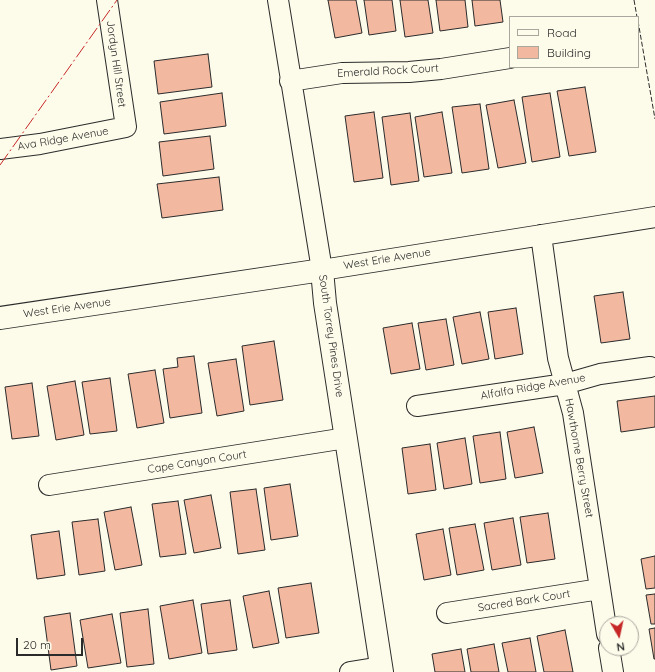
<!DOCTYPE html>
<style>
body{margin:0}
#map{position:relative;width:655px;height:672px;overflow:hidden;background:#fdfbea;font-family:Quicksand,sans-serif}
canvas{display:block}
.legend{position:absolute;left:509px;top:16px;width:130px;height:52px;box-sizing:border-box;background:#fdfbea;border:1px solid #a9a89e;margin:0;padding:5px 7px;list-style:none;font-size:12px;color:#2b2b2b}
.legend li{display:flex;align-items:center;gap:8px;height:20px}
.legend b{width:20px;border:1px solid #a9a89e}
.north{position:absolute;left:599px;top:616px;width:40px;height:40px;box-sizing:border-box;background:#fdfbea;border:1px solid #a9a89e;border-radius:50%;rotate:171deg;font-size:11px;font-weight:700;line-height:16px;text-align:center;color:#2b2b2b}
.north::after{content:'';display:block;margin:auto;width:14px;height:18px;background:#c62828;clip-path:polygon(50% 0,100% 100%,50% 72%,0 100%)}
.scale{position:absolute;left:16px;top:638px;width:67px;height:18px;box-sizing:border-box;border:2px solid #2b2b2b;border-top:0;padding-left:5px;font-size:12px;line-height:14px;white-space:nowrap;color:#2b2b2b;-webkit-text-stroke:3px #fdfbea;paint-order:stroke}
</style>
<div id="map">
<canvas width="655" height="672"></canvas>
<ul class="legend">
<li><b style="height:5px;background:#fdfbea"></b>Road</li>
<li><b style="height:11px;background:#f2b8a0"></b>Building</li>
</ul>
<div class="north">N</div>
<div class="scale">20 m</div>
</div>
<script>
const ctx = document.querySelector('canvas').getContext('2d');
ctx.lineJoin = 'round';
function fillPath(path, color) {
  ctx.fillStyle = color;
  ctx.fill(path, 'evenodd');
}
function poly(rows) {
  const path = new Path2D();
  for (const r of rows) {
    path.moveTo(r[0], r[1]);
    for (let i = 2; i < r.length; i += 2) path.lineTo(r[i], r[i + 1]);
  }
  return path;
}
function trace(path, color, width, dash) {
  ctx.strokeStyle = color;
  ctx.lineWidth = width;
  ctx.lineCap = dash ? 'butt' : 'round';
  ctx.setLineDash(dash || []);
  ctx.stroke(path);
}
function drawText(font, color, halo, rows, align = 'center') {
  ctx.font = font + ' Quicksand,sans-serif';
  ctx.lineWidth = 3;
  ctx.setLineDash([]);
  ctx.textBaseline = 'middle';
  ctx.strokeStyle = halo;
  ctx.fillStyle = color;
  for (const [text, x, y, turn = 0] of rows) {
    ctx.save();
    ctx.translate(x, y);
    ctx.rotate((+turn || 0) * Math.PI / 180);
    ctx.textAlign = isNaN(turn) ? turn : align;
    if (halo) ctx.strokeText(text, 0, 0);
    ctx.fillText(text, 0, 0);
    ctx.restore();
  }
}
const building = poly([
 [328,0,356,0,362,33,335,38,328,0],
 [364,0,392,0,396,31,369,35,364,0],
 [400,0,428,0,433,33,405,37,400,0],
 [436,0,465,0,468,27,440,31,436,0],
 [472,0,500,0,503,22,475,26,472,0],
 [208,54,212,87,158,94,154,61,208,54],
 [585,87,596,152,569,156,557,91,585,87],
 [222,93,226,126,164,134,160,102,222,93],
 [550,93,560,157,532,162,522,97,550,93],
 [514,100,526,163,498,168,486,105,514,100],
 [480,104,489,169,462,173,452,107,480,104],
 [374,112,383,178,354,182,345,116,374,112],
 [442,112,452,173,424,177,415,117,442,112],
 [410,113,419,181,391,185,382,117,410,113],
 [210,136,214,169,163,176,159,142,210,136],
 [219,177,223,210,162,218,157,184,219,177],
 [623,292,630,339,601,343,594,296,623,292],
 [516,308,523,354,495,359,488,312,516,308],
 [480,312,489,359,462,364,453,317,480,312],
 [446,319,454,365,426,370,418,323,446,319],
 [412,323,420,369,391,374,383,328,412,323],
 [274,341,283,400,250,405,242,346,274,341],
 [194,356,202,413,170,418,163,369,178,367,177,358,194,356],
 [236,359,244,411,217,416,208,363,236,359],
 [155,370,164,423,137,428,128,374,155,370],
 [110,378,117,431,90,434,82,382,110,378],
 [75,381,84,435,56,440,47,386,75,381],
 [32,383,39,436,12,439,5,387,32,383],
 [655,396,655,427,621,432,617,401,655,396],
 [534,427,543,473,515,478,507,432,534,427],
 [500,432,506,479,480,483,473,436,500,432],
 [465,438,472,484,444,489,437,443,465,438],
 [430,444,436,490,408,494,402,448,430,444],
 [290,484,298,536,271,540,264,488,290,484],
 [256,489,265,550,238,554,230,492,256,489],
 [211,495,221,548,194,553,184,500,211,495],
 [178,501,186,554,160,557,152,504,178,501],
 [131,507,142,565,115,570,104,512,131,507],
 [548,513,555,559,527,563,520,517,548,513],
 [513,518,521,565,492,570,484,523,513,518],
 [98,519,105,571,79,575,72,522,98,519],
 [475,524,484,570,457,575,449,528,475,524],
 [443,529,451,575,424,580,416,534,443,529],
 [59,531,65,575,37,579,31,535,59,531],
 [655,556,655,588,646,589,641,559,655,556],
 [311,583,319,633,286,638,278,588,311,583],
 [269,591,279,643,253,648,243,596,269,591],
 [655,594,655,624,651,624,646,595,655,594],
 [193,600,202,653,169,659,160,606,193,600],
 [230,600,237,650,208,654,201,604,230,600],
 [148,609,154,664,127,667,120,613,148,609],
 [70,613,77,666,51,670,44,617,70,613],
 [112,614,121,663,88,668,80,620,112,614],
 [655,628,655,659,654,659,649,629,655,628],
 [565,630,573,672,544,672,537,636,565,630],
 [530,638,536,672,508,672,502,643,530,638],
 [494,644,499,672,471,672,467,649,494,644],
 [461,649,465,672,435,672,432,654,461,649]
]);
fillPath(building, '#f2b8a0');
trace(building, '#2b2b2b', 1);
const street = poly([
 [278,0,322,270,655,217],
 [290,81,342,73,409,72,441,69,510,58],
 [0,149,40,144,126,127,107,0],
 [541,235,558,358,573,413,607,634],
 [417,406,565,384,600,374,650,367],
 [49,485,346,438],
 [447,613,600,589],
 [609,648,613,672],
 [350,672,381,667]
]);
const secondary = poly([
 [0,318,322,270,325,303,382,672]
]);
trace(street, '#2b2b2b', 22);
trace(secondary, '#2b2b2b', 24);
trace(street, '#fdfbea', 20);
trace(secondary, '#fdfbea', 22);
trace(poly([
 [634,0,637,17],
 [638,21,655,119]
]), '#2b2b2b', 1, [5, 2]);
trace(poly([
 [0,165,117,0]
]), '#c62828', 1, [14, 3, 2, 3]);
drawText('11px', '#2b2b2b', '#fdfbea', [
 ["Jordyn Hill Street",116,64,82],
 ["Emerald Rock Court",388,71,-3],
 ["Ava Ridge Avenue",63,139,-10],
 ["West Erie Avenue",387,259,-9],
 ["West Erie Avenue",67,308,-8],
 ["South Torrey Pines Drive",331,336,82],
 ["Alfalfa Ridge Avenue",533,387,-10],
 ["Hawthorne Berry Street",579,458,80],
 ["Cape Canyon Court",197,462,-9],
 ["Sacred Bark Court",524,601,-9]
]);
</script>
